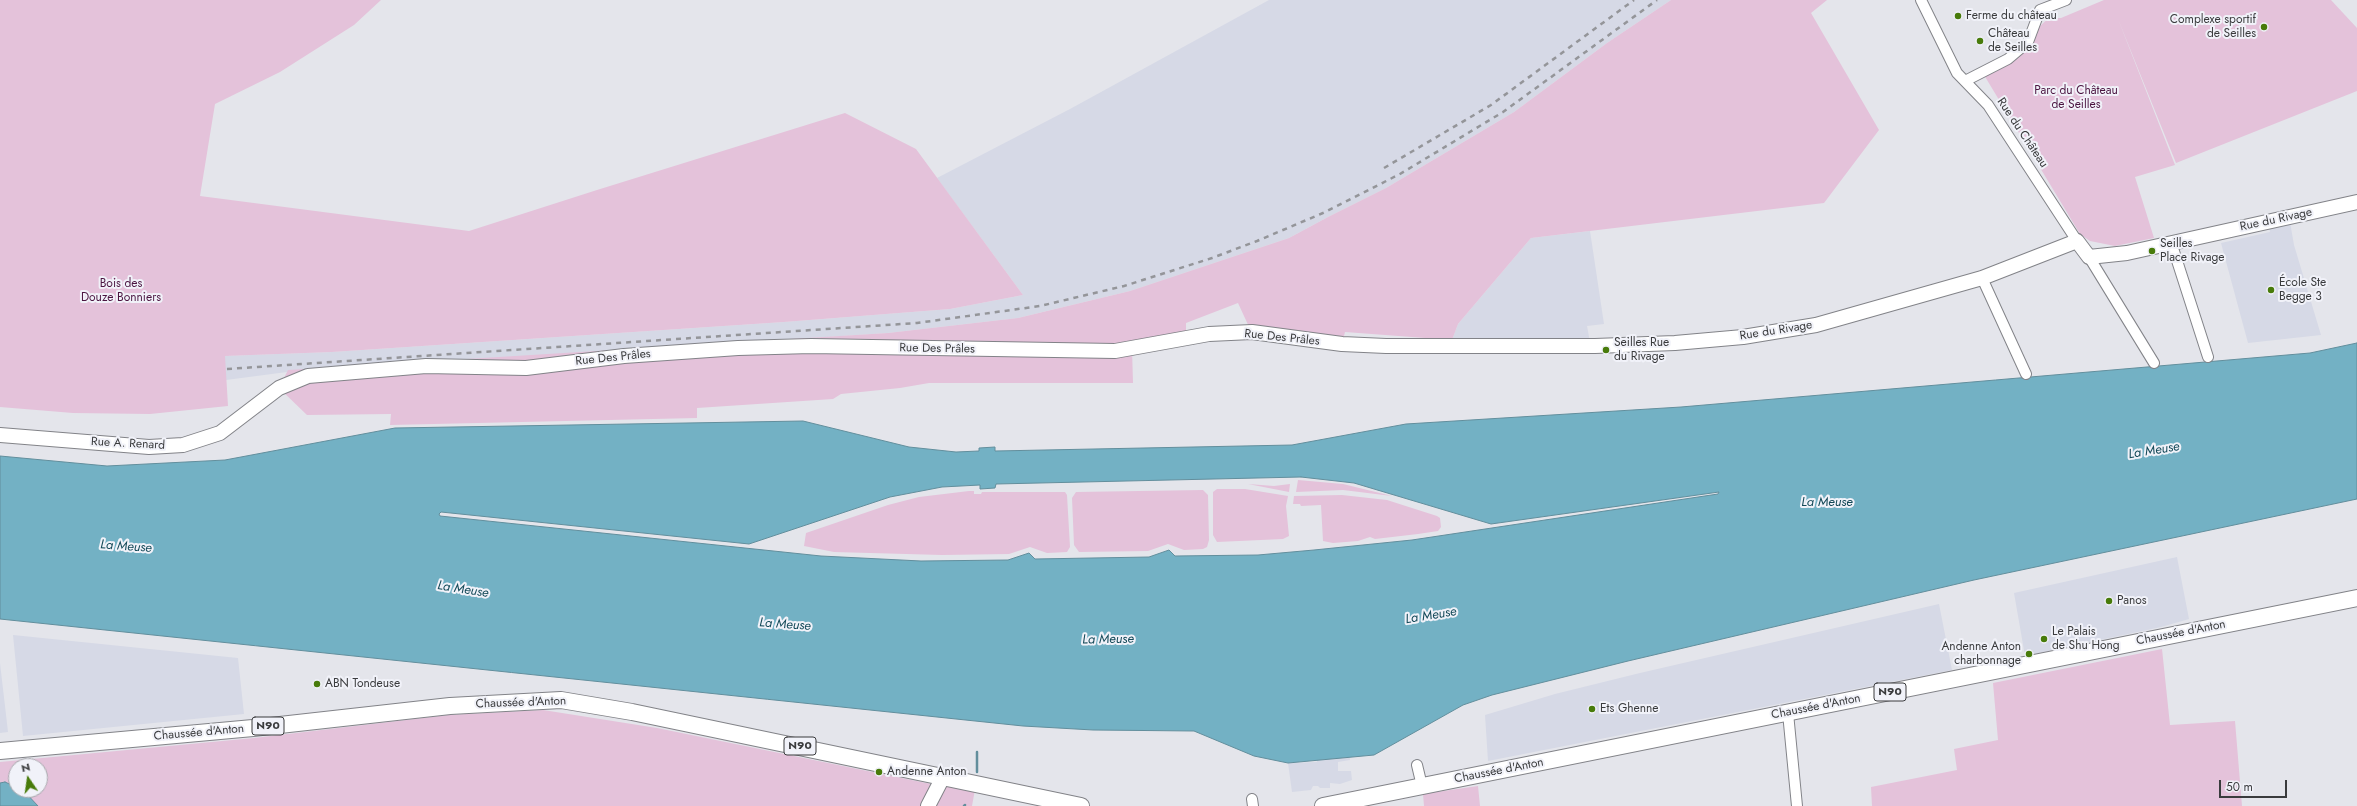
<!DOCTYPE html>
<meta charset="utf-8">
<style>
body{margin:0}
#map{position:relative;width:2357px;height:806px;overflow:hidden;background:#e4e5eb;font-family:Jost,sans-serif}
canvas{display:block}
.north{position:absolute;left:8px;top:758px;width:40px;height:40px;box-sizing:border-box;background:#f1f2f9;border:1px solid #a8a9ae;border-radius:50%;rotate:347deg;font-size:11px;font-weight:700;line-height:16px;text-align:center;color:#3a3b3d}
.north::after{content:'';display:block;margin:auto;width:14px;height:18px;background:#487b0a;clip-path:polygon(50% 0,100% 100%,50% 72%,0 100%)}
.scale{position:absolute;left:2219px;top:780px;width:68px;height:18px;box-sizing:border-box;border:2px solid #3a3b3d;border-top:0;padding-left:5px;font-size:12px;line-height:14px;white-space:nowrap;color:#3a3b3d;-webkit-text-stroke:3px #f1f2f9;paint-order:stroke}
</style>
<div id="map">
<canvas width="2357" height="806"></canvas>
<div class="north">N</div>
<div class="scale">50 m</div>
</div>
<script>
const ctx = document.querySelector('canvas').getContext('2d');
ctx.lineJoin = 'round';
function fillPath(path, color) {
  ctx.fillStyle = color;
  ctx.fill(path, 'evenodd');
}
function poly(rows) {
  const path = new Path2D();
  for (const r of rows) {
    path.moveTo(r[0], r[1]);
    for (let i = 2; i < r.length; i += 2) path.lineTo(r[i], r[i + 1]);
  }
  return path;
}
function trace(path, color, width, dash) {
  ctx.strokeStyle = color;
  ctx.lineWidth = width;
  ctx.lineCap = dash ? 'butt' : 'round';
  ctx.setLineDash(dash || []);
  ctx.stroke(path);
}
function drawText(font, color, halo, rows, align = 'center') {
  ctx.font = font + ' Jost,sans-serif';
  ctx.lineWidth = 4;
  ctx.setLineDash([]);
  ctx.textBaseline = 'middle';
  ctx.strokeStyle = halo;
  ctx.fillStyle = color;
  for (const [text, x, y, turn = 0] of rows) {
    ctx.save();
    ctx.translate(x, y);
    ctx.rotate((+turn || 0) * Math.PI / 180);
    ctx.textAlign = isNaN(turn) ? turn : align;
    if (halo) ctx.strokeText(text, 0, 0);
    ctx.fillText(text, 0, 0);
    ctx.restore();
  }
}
fillPath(poly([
 [1269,0,1671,0,1607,43,1514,112,1386,188,1328,217,1289,238,1130,291,1018,318,888,333,287,372,226,380,224,356,332,352,784,322,950,309,1023,295,937,178,1070,109],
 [2290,222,2294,245,2321,335,2248,343,2221,243,2270,232,2269,227],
 [1590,231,1604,324,1587,326,1590,342,1452,340,1458,324,1531,238],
 [2177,557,2189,619,2161,627,2025,656,2014,593],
 [1939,604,1952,670,1488,761,1485,715,1555,694,1640,673],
 [13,635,238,658,244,714,23,736],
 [0,663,8,732,0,733],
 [1313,722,1345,724,1350,760,1338,762,1338,771,1351,771,1352,780,1340,784,1330,783,1330,788,1320,788,1318,786,1313,786,1311,790,1292,792,1288,763,1317,762]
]), '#d6d9e6');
fillPath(poly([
 [0,0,381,0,354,25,280,72,215,104,200,196,469,231,597,190,845,113,916,149,1023,295,950,309,784,322,332,352,225,356,228,406,150,414,73,413,0,407],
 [1671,0,1827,0,1811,13,1879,130,1824,203,1531,238,1458,324,1452,340,1345,332,1343,340,1250,329,1238,303,1186,323,1186,338,1132,348,1133,383,929,383,900,388,841,394,833,399,697,408,697,418,390,425,391,414,307,415,279,388,288,370,888,333,1018,318,1130,291,1289,238,1328,217,1386,188,1514,112,1607,43],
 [2104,0,2331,0,2357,28,2357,91,2176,163,2118,19,2175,165,2135,177,2154,238,2115,246,2090,241,2080,234,1984,75,2011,62,2030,48,2040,26,2049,18,2061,18],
 [1298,480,1343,484,1392,496,1343,490,1296,492],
 [1248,484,1274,486,1290,484,1289,492],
 [1217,489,1245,489,1288,496,1286,506,1289,536,1283,539,1217,542,1213,535,1213,492],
 [1203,490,1208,495,1209,540,1207,547,1203,549,1184,550,1168,544,1148,551,1079,552,1074,545,1072,498,1076,492],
 [969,491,974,491,974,494,981,494,982,492,1065,492,1067,495,1070,547,1067,552,1047,553,1030,547,1009,554,942,555,834,552,804,546,806,533,888,505,919,497],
 [1342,495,1387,500,1437,516,1440,518,1441,527,1438,531,1418,534,1375,539,1370,537,1358,541,1333,543,1323,541,1321,505,1301,506,1300,504,1293,504,1294,496],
 [2162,649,2170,725,2235,721,2242,806,1872,806,1871,787,1957,770,1954,749,1998,740,1993,683],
 [543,710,657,728,931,784,924,806,38,806,22,790,40,790,40,766,16,766,16,787,5,782,0,783,0,762,254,738,448,715],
 [976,784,972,806,928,806,940,785],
 [1478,786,1480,806,1424,806,1423,794]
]), '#e4c2da');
const water = poly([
 [2357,343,2357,499,1974,580,1628,661,1492,695,1463,705,1374,755,1288,763,1254,756,1194,731,1093,730,1023,726,0,619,0,456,107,466,225,460,395,428,803,421,909,447,956,452,979,451,979,448,995,447,995,451,1292,445,1406,424,1681,407,2310,353,2357,343],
 [1301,477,1354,483,1491,524,1719,492,1718,494,1412,540,1314,550,1258,555,1175,556,1169,550,1149,557,1035,559,1029,553,1008,560,921,561,821,556,440,516,439,514,441,512,749,544,890,497,942,487,980,485,980,489,995,488,996,484,1301,477],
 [5,782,16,787,16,790,24,791,38,806,0,806,0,783,5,782]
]);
fillPath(water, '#73b1c4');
trace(water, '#628e9c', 1);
trace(poly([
 [977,772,977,752],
 [964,806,965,805]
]), '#628e9c', 2.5);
const street = poly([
 [1921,0,1957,73,1988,105,2077,241],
 [1965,81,2008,59,2028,42,2040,10,2066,0],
 [2171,242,2208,357],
 [2089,257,2154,363],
 [1982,278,2026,374],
 [1788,713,1797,806],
 [1417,765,1422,786],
 [1252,799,1253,806]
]);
const secondary = poly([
 [0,435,149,447,183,445,220,433,279,388,308,376,426,366,526,368,624,356,738,348,811,346,1115,351,1209,334,1252,332,1342,344,1386,346,1595,346,1675,343,1743,337,1816,325,1982,278,2077,241,2089,257,2127,253,2357,202],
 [928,806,943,777]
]);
const primary = poly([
 [0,751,253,728,450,706,561,700,632,712,1081,806],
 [1323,806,2357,598]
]);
trace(street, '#828388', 12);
trace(secondary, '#828388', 16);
trace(primary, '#828388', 18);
trace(street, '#fff', 10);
trace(secondary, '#fff', 14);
trace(primary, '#fff', 16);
trace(poly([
 [1384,168,1491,105,1634,0],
 [227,369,917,323,1040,306,1124,286,1212,258,1257,241,1323,213,1400,174,1503,112,1657,0]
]), '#949599', 2.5, [5, 5]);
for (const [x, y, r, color] of [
 [1958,16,4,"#487b0a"],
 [2264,27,4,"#487b0a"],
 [1980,41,4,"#487b0a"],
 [2152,251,4,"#487b0a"],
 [2271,290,4,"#487b0a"],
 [1606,350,4,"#487b0a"],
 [2109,601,4,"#487b0a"],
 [2044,639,4,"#487b0a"],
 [2029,654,4,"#487b0a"],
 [317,684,4,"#487b0a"],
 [1592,709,4,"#487b0a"],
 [879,772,4,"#487b0a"]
]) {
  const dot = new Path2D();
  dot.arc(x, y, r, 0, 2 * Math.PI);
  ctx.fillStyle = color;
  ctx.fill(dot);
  trace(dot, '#f1f2f9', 1.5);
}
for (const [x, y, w] of [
 [1890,692,32],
 [268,726,32],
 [800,746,32]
]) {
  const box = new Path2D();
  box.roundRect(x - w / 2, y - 9, w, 18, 3);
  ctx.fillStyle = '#f1f2f9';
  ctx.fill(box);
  trace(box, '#3a3b3d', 1);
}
drawText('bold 11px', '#3a3b3d', null, [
 ["N90",1890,692],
 ["N90",268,726],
 ["N90",800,746]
]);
drawText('12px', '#3a3b3d', '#f1f2f9', [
 ["Ferme du château",1966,16],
 ["Complexe sportif",2256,20,"right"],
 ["de Seilles",2256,34,"right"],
 ["Château",1988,34],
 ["de Seilles",1988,48],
 ["Seilles",2160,244],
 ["Place Rivage",2160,258],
 ["École Ste",2279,283],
 ["Begge 3",2279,297],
 ["Seilles Rue",1614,343],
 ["du Rivage",1614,357],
 ["Panos",2117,601],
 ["Le Palais",2052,632],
 ["de Shu Hong",2052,646],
 ["Andenne Anton",2021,647,"right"],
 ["charbonnage",2021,661,"right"],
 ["ABN Tondeuse",325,684],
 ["Ets Ghenne",1600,709],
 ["Andenne Anton",887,772]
], 'left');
drawText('12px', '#4b1541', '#f1f2f9', [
 ["Parc du Château",2076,91],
 ["de Seilles",2076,105],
 ["Bois des",121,284],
 ["Douze Bonniers",121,298]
]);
drawText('12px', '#3a3b3d', '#f1f2f9', [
 ["Rue du Château",2022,133,56],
 ["Rue du Rivage",2276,220,-12],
 ["Rue du Rivage",1776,331,-9],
 ["Rue Des Prâles",1282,338,6],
 ["Rue Des Prâles",937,349,1],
 ["Rue Des Prâles",613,358,-6],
 ["Rue A. Renard",128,444,3],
 ["Chaussée d'Anton",2181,633,-11],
 ["Chaussée d'Anton",521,703,-2],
 ["Chaussée d'Anton",1816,707,-11],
 ["Chaussée d'Anton",199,733,-5],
 ["Chaussée d'Anton",1499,771,-11]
]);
drawText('italic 13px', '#134958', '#f1f2f9', [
 ["La Meuse",2154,451,-9],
 ["La Meuse",1827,503],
 ["La Meuse",126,547,4],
 ["La Meuse",463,590,9],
 ["La Meuse",1431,616,-9],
 ["La Meuse",785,625,4],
 ["La Meuse",1108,640,-1]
]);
</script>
